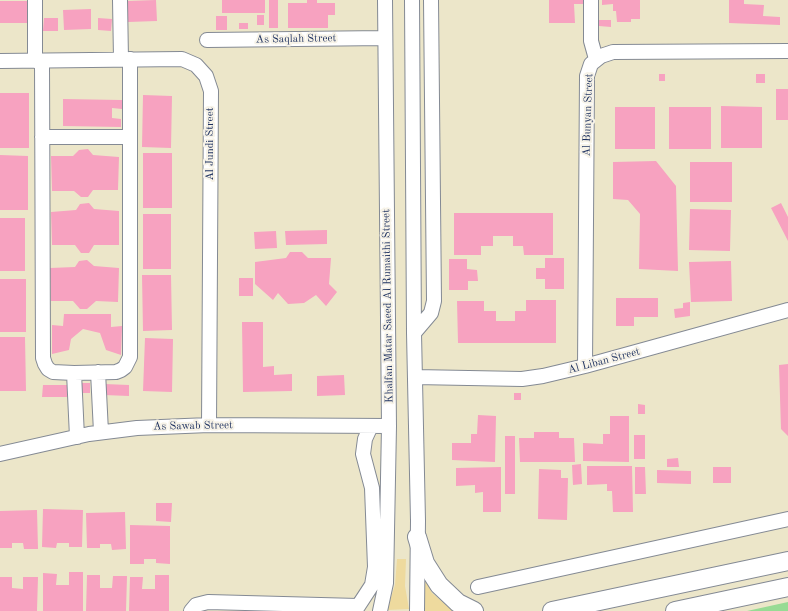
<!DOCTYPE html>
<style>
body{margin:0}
canvas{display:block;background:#ece6c9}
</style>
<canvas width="788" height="611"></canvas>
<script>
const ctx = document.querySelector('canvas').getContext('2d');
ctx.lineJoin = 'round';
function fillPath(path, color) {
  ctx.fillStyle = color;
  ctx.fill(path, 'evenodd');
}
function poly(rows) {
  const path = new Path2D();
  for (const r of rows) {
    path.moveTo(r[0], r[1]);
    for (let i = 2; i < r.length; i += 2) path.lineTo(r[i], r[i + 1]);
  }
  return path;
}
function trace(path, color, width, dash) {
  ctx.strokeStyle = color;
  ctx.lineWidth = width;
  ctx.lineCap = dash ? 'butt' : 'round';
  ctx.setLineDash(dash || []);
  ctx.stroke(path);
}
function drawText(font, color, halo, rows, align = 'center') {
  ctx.font = font + ' "Old Standard TT",serif';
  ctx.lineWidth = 4;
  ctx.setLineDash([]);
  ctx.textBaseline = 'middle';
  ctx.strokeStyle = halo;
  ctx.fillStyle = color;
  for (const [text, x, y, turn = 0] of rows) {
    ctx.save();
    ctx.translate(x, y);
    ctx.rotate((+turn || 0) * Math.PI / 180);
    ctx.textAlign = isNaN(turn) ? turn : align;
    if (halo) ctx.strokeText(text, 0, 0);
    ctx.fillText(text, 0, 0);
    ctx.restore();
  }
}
fillPath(poly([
 [788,602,788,611,747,611]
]), '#97db94');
fillPath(poly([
 [397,559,406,559,405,586,409,609,387,610,395,585],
 [420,570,432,593,453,611,422,611]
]), '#eeda9e');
fillPath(poly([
 [156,0,157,21,128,22,127,1],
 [222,0,265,0,265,13,222,13],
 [269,0,278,0,278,28,269,28],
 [307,0,317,0,317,3,335,3,335,15,328,15,328,28,288,28,288,3,307,3],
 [549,0,587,0,587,4,574,4,575,23,549,23],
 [602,0,640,0,640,19,631,19,631,22,617,22,616,11,613,11,613,4,602,5],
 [729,0,744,0,744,4,764,5,763,16,780,17,780,25,729,23],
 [0,1,27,1,27,23,0,23],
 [91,9,91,29,64,30,63,10],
 [257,15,264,15,264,25,257,25],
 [216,16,227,16,227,30,216,30],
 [44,18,58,18,58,31,43,31],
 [98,18,112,19,111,31,98,30],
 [599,20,611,20,611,27,599,26],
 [239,23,248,23,248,29,239,29],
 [659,74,665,74,665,81,659,81],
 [756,74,765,74,765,83,756,83],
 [776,89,788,89,788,120,776,120],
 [0,93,29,93,29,148,0,148],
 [143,95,172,96,171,148,142,147],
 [63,99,122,100,122,109,112,108,112,118,121,119,121,127,63,126],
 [721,106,762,107,762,148,721,148],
 [615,107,655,107,655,149,615,149],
 [669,107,711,107,711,149,669,149],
 [88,149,93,155,119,157,118,190,93,190,88,197,81,197,74,191,52,191,51,156,73,156,79,150],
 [143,153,172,153,172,208,143,208],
 [0,155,28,156,28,210,0,210],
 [656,161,676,186,678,271,639,269,640,214,628,200,613,199,613,162],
 [690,162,732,162,732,202,690,202],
 [89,203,94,209,119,211,119,245,94,245,89,253,81,253,75,245,52,245,51,212,76,210,80,204],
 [781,203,788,217,788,241,771,208],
 [690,209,731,210,730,251,689,250],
 [454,213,553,213,553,255,524,255,523,246,513,246,513,236,493,236,493,246,481,246,481,255,454,255],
 [143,214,171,214,171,269,143,269],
 [0,218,25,218,25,271,0,271],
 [327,230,327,244,286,245,285,231],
 [276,231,277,248,255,249,254,232],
 [290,252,302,252,308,258,331,258,329,284,337,292,326,306,316,295,304,303,288,304,278,293,273,300,255,284,255,262,286,258],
 [545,258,564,258,564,289,545,289,545,279,536,279,536,268,545,268],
 [449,259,467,259,467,269,477,270,478,281,468,281,468,290,449,290],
 [87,260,94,266,119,268,118,302,96,301,87,309,80,309,73,301,51,301,50,268,75,267,79,261],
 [731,261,732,301,691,302,689,262],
 [142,275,171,275,172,330,143,331],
 [239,278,253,278,253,296,239,296],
 [0,279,26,279,26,332,0,332],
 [616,298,658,298,658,317,634,317,634,326,616,326],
 [526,300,556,300,556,343,458,343,457,301,484,301,484,311,496,311,496,321,515,321,515,311,526,311],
 [690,302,690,316,675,318,674,309,683,308,683,303],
 [64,314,111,314,111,327,122,326,121,355,106,350,100,333,83,329,71,339,69,350,52,354,52,325,63,326],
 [242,322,263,322,263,367,274,366,274,375,292,374,292,391,243,392],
 [0,337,25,337,26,391,0,391],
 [145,338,173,339,172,392,143,391],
 [788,364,788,436,781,429,779,365],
 [344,375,345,395,317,396,317,376],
 [82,383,90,383,90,393,82,393],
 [104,384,129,385,129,396,104,395],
 [43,385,67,385,67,397,42,397],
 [514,393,521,393,521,400,514,400],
 [638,404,645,405,645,414,638,414],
 [478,415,496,416,495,462,452,460,452,443,471,443,471,434,477,434],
 [610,416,629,416,629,462,583,461,583,443,603,444,603,434,610,434],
 [534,432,559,432,559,438,574,438,575,462,520,462,519,438,534,438],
 [634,435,645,435,645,459,634,459],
 [505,436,515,436,515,494,505,494],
 [678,458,679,467,667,467,667,459],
 [581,464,582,484,573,485,572,465],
 [587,466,632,466,633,512,613,512,612,491,607,491,607,484,587,485],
 [501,467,501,512,483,512,483,492,475,493,475,485,456,486,456,468],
 [635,467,645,467,646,494,635,494],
 [713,467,731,467,731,483,713,483],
 [539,469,561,470,561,478,568,478,567,520,538,519],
 [657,470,691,471,691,484,657,483],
 [156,503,172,503,171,522,156,521],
 [43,509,83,510,82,547,69,547,69,543,57,543,56,548,42,547],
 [37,510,38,549,24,549,23,543,12,543,12,548,0,548,0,511],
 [125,512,126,549,112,550,111,544,100,544,100,548,87,548,86,513],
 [130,525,170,526,170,564,156,563,156,559,144,559,144,564,130,564],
 [69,572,83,572,83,611,43,611,43,573,57,574,56,585,69,585],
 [87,575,100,575,100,588,112,588,113,576,127,576,126,611,86,611],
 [155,575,169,575,169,611,129,611,130,577,143,577,142,589,155,589],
 [0,577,12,577,12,588,23,589,23,577,38,577,37,611,0,611]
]), '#f7a2c0');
const minor = poly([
 [120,0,121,59],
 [412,0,414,333,418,521,417,611],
 [591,0,591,41,596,59],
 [207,40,385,38],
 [0,61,182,59,196,65,206,76,211,91,209,425],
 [35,61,35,0],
 [42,61,43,358,45,364,48,369,53,372,74,373,116,372,121,370,125,367,130,357,130,59],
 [42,137,130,137],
 [414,333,431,313,434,301,431,0],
 [585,366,587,76,591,64,601,56,613,52,788,51],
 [98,372,101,432],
 [74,373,77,437],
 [415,377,522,379,543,376,585,366,788,310],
 [0,454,89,434,137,428,209,425,389,426],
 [478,587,788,519],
 [191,611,196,605,208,602,358,606],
 [355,611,372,585,375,567,372,488,363,454,365,439,371,426],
 [380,611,386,583,389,426,385,0]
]);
const major = poly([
 [417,537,425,563,439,585,458,603,474,611],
 [552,611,788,561],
 [675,611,788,587]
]);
trace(minor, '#848a94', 16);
trace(major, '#848a94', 20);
trace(minor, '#fff', 14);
trace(major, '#fff', 18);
drawText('11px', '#1b2f5e', '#f7f3e8', [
 ["As Saqlah Street",296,39,-1],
 ["Al Bunyan Street",588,115,-88],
 ["Al Jundi Street",210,144,-90],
 ["Khalfan Matar Saeed Al Rumaithi Street",388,306,-91],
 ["Al Liban Street",604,361,-15],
 ["As Sawab Street",193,426,-1]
]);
</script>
